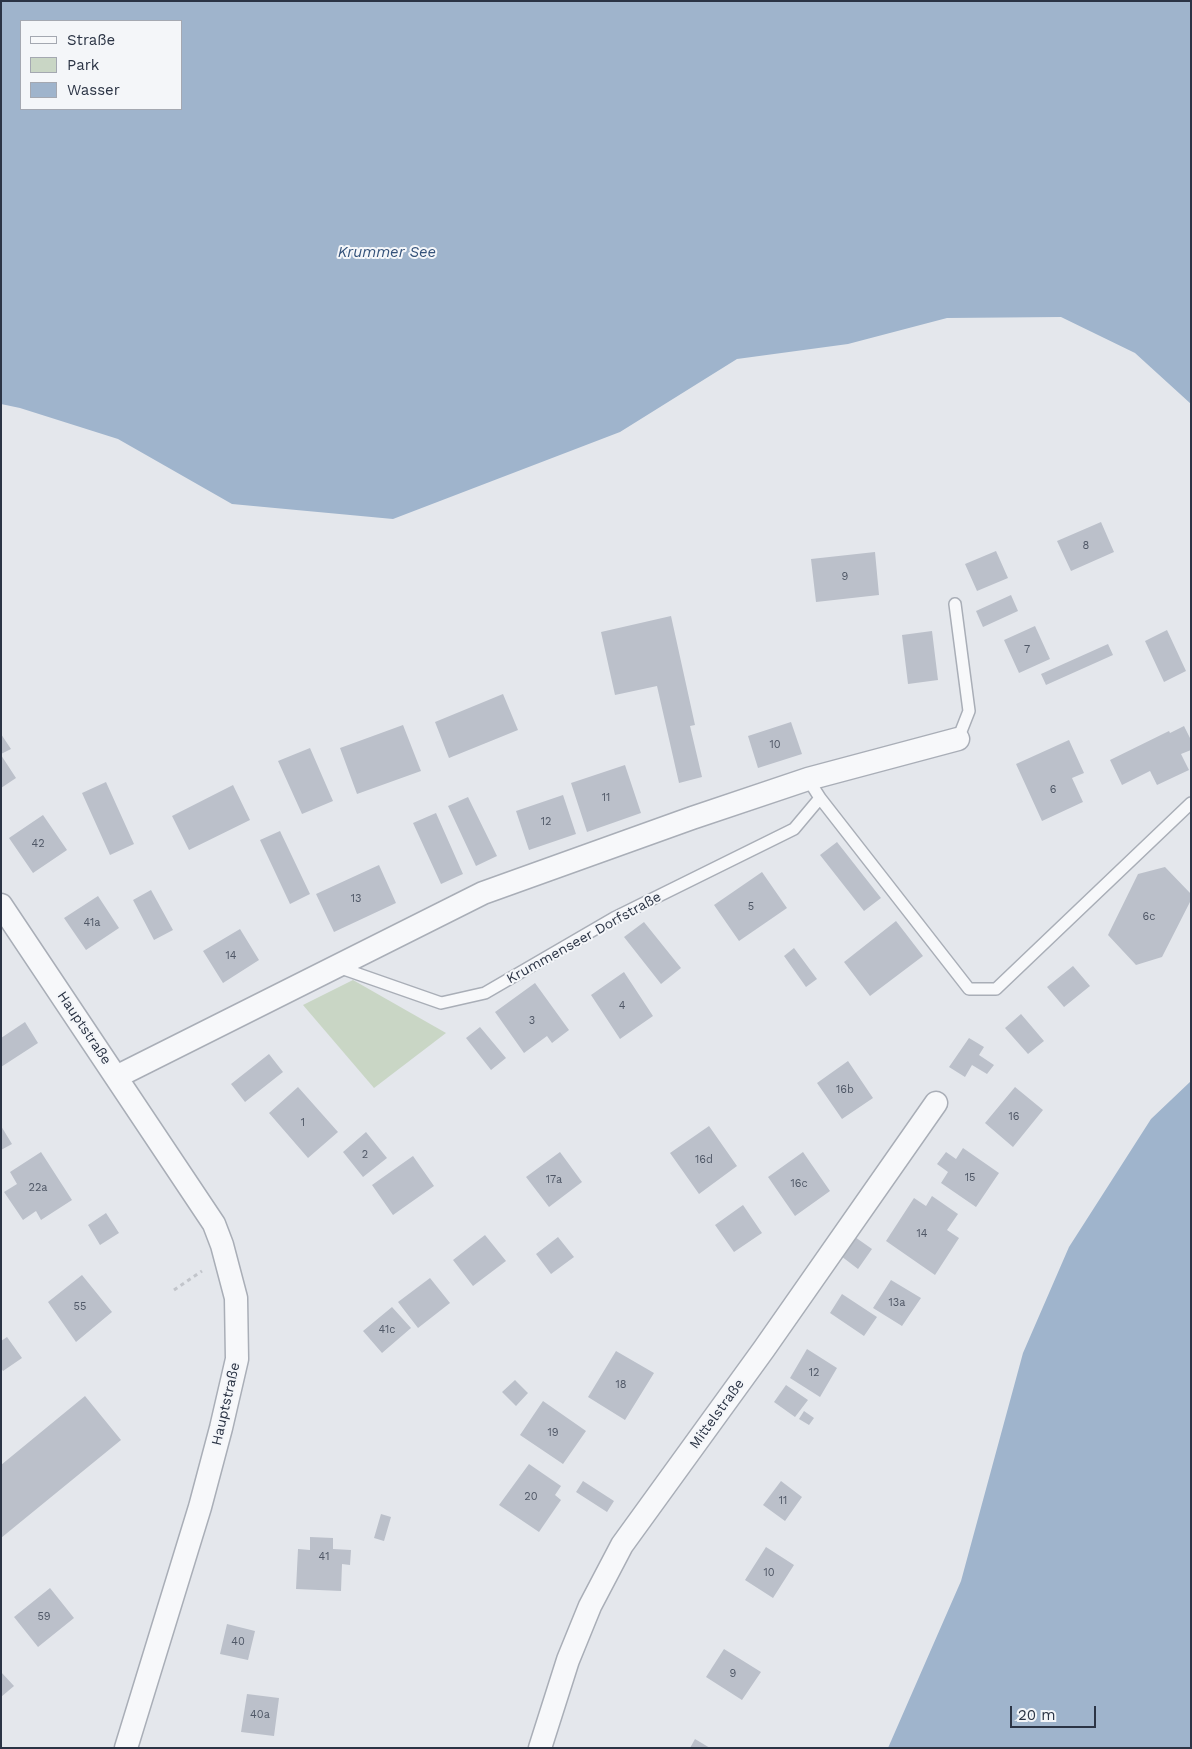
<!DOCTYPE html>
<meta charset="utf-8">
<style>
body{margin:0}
#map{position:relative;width:1192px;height:1749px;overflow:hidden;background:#e4e7ec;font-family:"Work Sans",sans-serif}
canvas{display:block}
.frame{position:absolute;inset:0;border:2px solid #2b3445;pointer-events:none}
.legend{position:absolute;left:20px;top:20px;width:162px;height:90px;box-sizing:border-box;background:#f4f6f9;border:1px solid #a4a8b1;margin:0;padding:6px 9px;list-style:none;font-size:15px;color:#2b3445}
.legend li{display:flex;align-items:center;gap:10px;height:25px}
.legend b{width:25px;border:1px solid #a4a8b1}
.scale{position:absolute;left:1010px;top:1706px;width:86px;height:22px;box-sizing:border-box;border:2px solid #2b3445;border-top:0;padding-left:6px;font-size:15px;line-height:18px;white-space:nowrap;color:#2b3445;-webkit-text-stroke:4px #f4f6f9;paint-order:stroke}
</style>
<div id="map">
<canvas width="1192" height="1749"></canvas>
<div class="frame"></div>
<ul class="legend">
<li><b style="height:6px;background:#f7f8fa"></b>Straße</li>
<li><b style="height:14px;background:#c9d6c5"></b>Park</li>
<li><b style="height:14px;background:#9fb4cc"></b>Wasser</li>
</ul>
<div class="scale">20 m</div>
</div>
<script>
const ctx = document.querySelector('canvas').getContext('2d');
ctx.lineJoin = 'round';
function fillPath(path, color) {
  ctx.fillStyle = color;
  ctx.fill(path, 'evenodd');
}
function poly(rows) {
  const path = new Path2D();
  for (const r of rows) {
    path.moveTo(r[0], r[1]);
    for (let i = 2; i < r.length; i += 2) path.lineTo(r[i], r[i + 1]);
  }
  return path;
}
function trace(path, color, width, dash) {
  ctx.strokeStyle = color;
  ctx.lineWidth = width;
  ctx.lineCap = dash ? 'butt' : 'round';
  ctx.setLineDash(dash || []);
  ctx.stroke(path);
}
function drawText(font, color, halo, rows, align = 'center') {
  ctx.font = font + ' "Work Sans",sans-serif';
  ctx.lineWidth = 4;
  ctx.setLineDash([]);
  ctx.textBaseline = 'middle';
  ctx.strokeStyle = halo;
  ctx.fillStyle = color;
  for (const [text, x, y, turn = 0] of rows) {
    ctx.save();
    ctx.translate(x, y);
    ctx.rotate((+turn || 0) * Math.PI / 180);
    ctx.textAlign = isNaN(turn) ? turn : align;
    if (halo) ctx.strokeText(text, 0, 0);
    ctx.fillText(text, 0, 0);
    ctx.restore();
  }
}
fillPath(poly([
 [353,980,446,1033,374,1088,303,1005]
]), '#c9d6c5');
fillPath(poly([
 [1,1,1191,1,1191,404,1135,353,1061,317,947,318,848,344,737,359,620,432,393,519,232,504,118,439,20,408,1,404],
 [21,21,181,21,181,109,21,109],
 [1191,1081,1191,1748,888,1748,961,1581,1023,1353,1069,1247,1151,1119]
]), '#9fb4cc');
fillPath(poly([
 [1101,522,1114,552,1071,571,1057,541],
 [996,551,1008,578,977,591,965,564],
 [875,552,879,595,816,602,811,559],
 [1011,595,1018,611,983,627,976,611],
 [671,616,695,725,690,726,702,777,679,783,657,686,615,695,601,632],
 [1035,626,1050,659,1019,673,1004,640],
 [1167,630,1186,671,1164,682,1145,641],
 [932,631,938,680,908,684,902,635],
 [1108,644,1113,655,1046,685,1041,674],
 [503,694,518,730,449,758,435,722],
 [791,722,802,754,758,768,748,736],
 [403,725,421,771,357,794,340,748],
 [1184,726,1191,740,1191,750,1181,754,1189,770,1157,785,1150,771,1122,785,1110,760,1169,731,1170,733],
 [1,734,11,749,1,754],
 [1069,740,1084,773,1072,778,1083,802,1042,821,1016,764],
 [310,748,333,801,302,814,278,761],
 [1,755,16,778,1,788],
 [625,765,641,813,587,832,571,783],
 [106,782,134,844,110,855,82,793],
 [233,785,250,820,189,850,172,816],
 [563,795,576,834,529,850,516,811],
 [468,797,497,856,476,866,448,806],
 [436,813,463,874,441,884,413,823],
 [43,815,67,850,33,873,9,838],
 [280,831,310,894,290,904,260,840],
 [837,842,881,898,864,911,820,855],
 [379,865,396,903,334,932,316,894],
 [1165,867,1191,894,1191,900,1162,957,1136,965,1108,935,1138,874],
 [762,872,787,908,739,941,714,905],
 [151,890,173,930,154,940,133,900],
 [98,896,119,928,86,950,64,918],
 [896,921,923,956,870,996,844,962],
 [644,922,681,968,661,984,624,937],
 [240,929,259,960,223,983,203,951],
 [794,948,817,979,806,987,784,956],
 [1073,966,1090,986,1064,1007,1047,987],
 [624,972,653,1016,620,1039,591,995],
 [535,983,569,1030,552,1043,547,1036,524,1053,495,1012],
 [1021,1014,1044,1041,1028,1054,1005,1028],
 [25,1022,38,1043,1,1067,1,1038],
 [480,1027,506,1058,491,1070,466,1038],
 [969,1038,984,1047,979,1055,994,1065,987,1074,972,1065,965,1077,949,1067],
 [269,1054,283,1072,245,1102,231,1084],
 [848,1061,873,1098,842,1119,817,1083],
 [298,1087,338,1132,308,1158,269,1113],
 [1015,1087,1043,1110,1013,1147,985,1123],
 [1,1126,12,1144,1,1150],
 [709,1126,737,1166,699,1194,670,1153],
 [366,1132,387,1158,363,1177,343,1152],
 [963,1148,999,1173,976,1207,941,1183,948,1172,937,1164,946,1152,956,1159],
 [41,1152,72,1200,41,1220,36,1211,23,1220,4,1192,17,1184,10,1172],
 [560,1152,582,1182,549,1207,526,1177],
 [803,1152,830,1191,795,1216,768,1177],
 [413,1156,434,1186,393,1215,372,1185],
 [932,1196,958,1214,947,1230,959,1238,935,1275,886,1241,914,1198,926,1206],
 [743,1205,762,1233,734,1252,715,1225],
 [106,1213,119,1233,100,1245,88,1225],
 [485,1235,506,1261,473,1286,453,1260],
 [558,1237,574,1257,551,1274,536,1254],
 [855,1237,872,1249,858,1269,841,1256],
 [82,1275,112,1312,76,1342,48,1302],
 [430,1278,450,1303,418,1328,398,1302],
 [891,1280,921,1298,902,1326,873,1308],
 [842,1294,877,1317,864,1336,830,1313],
 [392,1307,411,1328,382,1353,363,1331],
 [7,1337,22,1358,3,1371,1,1368,1,1341],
 [807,1349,837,1368,820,1397,790,1378],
 [616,1351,654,1373,625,1420,588,1397],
 [515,1380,528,1393,516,1406,502,1392],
 [786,1385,808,1400,795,1417,774,1402],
 [85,1396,121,1440,1,1538,1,1465],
 [543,1401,586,1431,563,1464,520,1435],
 [804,1411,814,1418,809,1425,799,1419],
 [529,1464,561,1486,555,1495,561,1500,539,1532,499,1505],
 [583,1481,614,1501,607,1512,576,1492],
 [781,1481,802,1497,785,1521,763,1505],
 [381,1514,391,1517,384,1541,374,1538],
 [310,1537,333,1538,333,1549,351,1550,350,1565,342,1564,341,1591,296,1589,298,1549,310,1550],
 [766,1547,794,1565,773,1598,745,1580],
 [50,1588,74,1618,38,1647,14,1617],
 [227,1624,255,1631,248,1660,220,1654],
 [724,1649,761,1672,742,1700,706,1677],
 [1,1672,14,1686,1,1697],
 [247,1694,279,1698,274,1736,241,1732],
 [695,1739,710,1748,690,1748]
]), '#bbc0ca');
const lane = poly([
 [955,604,969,711,958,739],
 [820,798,969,989,996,989,1191,803],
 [338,967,441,1003,485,993,614,918,794,829,820,798,808,779]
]);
const street = poly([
 [1,905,214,1224,222,1245,236,1298,237,1359,221,1428,200,1507,126,1748],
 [116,1077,483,893,692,818,808,779,958,739],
 [540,1748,568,1660,590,1606,622,1545,764,1349,936,1103]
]);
trace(lane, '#a9aeb7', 14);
trace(street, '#a9aeb7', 25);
trace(poly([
 [174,1290,202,1271]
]), '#c2c5cb', 3, [4, 4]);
trace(lane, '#f7f8fa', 11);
trace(street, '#f7f8fa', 22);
drawText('11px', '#4f5766', null, [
 ["8",1086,546],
 ["9",845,577],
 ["7",1027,650],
 ["10",775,745],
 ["6",1053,790],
 ["11",606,798],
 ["12",546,822],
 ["42",38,844],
 ["13",356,899],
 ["5",751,907],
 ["6c",1149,917],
 ["41a",92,923],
 ["14",231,956],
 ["4",622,1006],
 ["3",532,1021],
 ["16b",845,1090],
 ["16",1014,1117],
 ["1",303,1123],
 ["2",365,1155],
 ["16d",704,1160],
 ["15",970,1178],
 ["17a",554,1180],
 ["16c",799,1184],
 ["22a",38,1188],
 ["14",922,1234],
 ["13a",897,1303],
 ["55",80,1307],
 ["41c",387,1330],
 ["12",814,1373],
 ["18",621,1385],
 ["19",553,1433],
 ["20",531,1497],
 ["11",783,1501],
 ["41",324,1557],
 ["10",769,1573],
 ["59",44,1617],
 ["40",238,1642],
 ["9",733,1674],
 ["40a",260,1715]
]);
drawText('14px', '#2b3445', '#f4f6f9', [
 ["Krummenseer Dorfstraße",584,938,-29],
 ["Hauptstraße",84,1028,56],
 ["Hauptstraße",226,1404,-77],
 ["Mittelstraße",717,1414,-54]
]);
drawText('italic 15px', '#34527a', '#f4f6f9', [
 ["Krummer See",387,253]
]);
</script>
